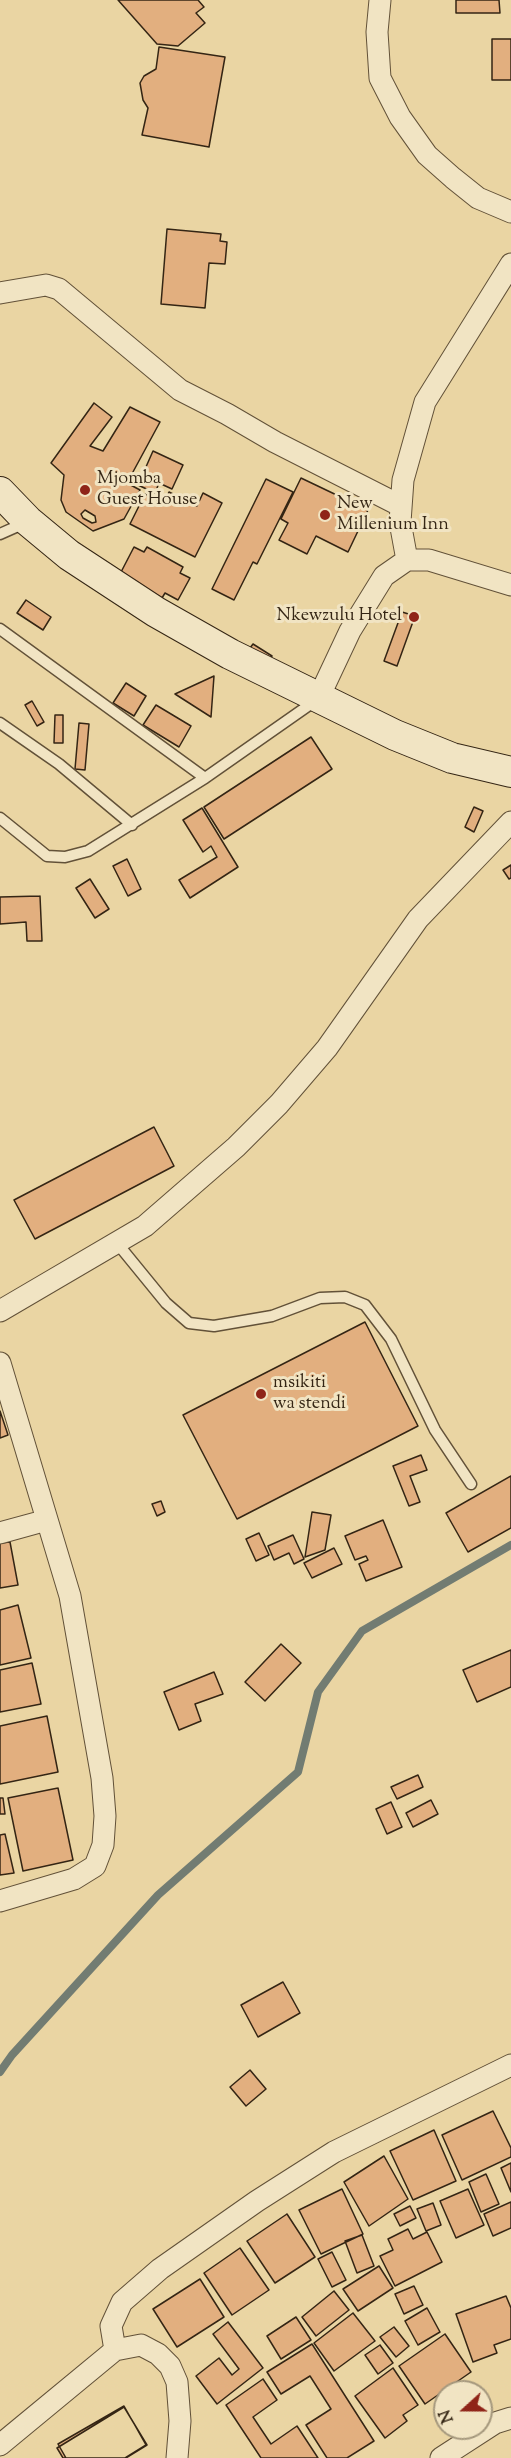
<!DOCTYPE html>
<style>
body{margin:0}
#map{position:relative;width:511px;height:2458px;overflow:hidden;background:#ead5a3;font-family:"Sorts Mill Goudy",serif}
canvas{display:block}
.north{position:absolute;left:433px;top:2380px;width:60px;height:60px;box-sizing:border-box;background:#f1e4c3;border:2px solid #a5987d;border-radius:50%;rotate:249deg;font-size:16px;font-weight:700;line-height:24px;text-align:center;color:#342514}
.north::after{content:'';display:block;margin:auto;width:21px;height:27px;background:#8f2418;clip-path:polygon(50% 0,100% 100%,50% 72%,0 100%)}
</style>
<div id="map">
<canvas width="511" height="2458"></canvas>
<div class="north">N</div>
</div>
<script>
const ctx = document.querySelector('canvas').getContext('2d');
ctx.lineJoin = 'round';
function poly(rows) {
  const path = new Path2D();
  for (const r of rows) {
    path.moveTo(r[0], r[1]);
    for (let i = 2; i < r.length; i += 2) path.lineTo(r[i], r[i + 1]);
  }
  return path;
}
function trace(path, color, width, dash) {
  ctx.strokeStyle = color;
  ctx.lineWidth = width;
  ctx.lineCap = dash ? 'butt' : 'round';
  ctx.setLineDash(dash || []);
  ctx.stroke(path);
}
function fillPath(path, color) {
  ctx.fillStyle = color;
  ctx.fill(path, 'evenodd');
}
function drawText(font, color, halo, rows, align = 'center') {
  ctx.font = font + ' "Sorts Mill Goudy",serif';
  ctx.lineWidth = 6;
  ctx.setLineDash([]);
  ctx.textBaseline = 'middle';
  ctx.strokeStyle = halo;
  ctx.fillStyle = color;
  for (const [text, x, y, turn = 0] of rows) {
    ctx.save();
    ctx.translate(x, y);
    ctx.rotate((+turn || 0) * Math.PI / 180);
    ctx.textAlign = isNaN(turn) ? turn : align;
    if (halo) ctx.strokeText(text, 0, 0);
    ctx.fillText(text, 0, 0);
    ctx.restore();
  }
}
trace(poly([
 [0,2072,12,2055,158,1895,298,1772,318,1692,362,1631,511,1545]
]), '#727c72', 8);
const building = poly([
 [118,0,198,0,204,7,196,13,205,23,178,46,157,44,118,0],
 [456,0,499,0,500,13,456,13,456,0],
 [492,39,511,39,511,80,492,80,492,39],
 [159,47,225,57,209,147,142,135,148,108,143,100,140,83,144,76,156,69,159,47],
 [167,229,221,234,220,241,227,242,225,264,209,263,205,308,161,304,167,229],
 [94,403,112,417,90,446,103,451,130,407,160,422,127,483,140,490,124,519,93,531,66,512,61,500,64,475,51,463,94,403],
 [85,510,95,516,96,522,92,523,83,518,81,514,85,510],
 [153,451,183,465,172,489,159,483,155,493,138,485,153,451],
 [301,478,368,510,348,552,316,536,307,554,279,540,288,523,281,519,301,478],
 [266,479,293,492,257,564,253,562,234,600,212,589,266,479],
 [169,492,197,506,203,493,222,503,195,557,130,524,145,494,163,504,169,492],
 [134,547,144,552,147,547,183,567,180,573,190,578,178,600,165,593,162,598,120,574,134,547],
 [26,600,51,617,43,630,17,613,26,600],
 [402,612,415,616,397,666,384,661,402,612],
 [253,644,272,656,265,665,247,652,253,644],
 [214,676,211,717,175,694,214,676],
 [126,683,146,696,134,716,113,703,126,683],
 [32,701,44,722,37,726,25,705,32,701],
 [156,705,191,726,179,747,143,725,156,705],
 [55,715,63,715,63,743,54,743,55,715],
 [79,723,89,724,85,770,75,769,79,723],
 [311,737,332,769,224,839,204,807,311,737],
 [474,807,483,811,474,832,465,827,474,807],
 [202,808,238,867,190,898,179,880,217,857,211,846,203,852,183,820,202,808],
 [127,859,141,889,128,896,113,866,127,859],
 [511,865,511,878,509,879,503,870,511,865],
 [90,879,109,909,95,918,76,888,90,879],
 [40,896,42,941,27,941,26,922,0,924,0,897,40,896],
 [154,1127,174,1166,35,1239,14,1200,154,1127],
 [365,1322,418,1426,237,1519,183,1415,365,1322],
 [0,1411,8,1435,0,1438,0,1411],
 [421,1455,427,1470,410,1476,420,1502,409,1506,393,1466,421,1455],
 [511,1476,511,1528,468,1552,446,1513,511,1476],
 [161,1501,165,1512,157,1516,152,1504,161,1501],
 [312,1512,331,1515,325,1550,305,1557,312,1512],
 [383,1520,402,1567,366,1581,359,1564,368,1560,366,1556,355,1560,345,1536,383,1520],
 [259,1533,269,1555,256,1561,246,1539,259,1533],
 [293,1535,304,1559,294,1564,289,1553,274,1560,268,1546,293,1535],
 [10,1542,18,1585,0,1588,0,1543,10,1542],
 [334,1548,342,1564,312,1578,304,1563,334,1548],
 [18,1605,31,1658,0,1665,0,1610,18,1605],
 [281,1644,301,1663,265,1701,245,1682,281,1644],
 [511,1650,511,1687,477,1702,463,1670,511,1650],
 [32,1663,41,1704,0,1712,0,1670,32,1663],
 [214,1672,223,1694,195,1704,201,1721,179,1730,164,1692,214,1672],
 [47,1716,58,1772,0,1784,0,1726,47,1716],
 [418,1775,423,1787,397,1799,391,1787,418,1775],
 [58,1788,73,1860,23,1871,8,1798,58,1788],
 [0,1798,3,1798,5,1814,0,1814,0,1798],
 [431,1800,438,1814,413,1827,406,1813,431,1800],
 [391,1802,402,1827,387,1834,376,1809,391,1802],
 [5,1834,14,1873,0,1875,0,1835,5,1834],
 [283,1982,300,2013,258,2037,241,2005,283,1982],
 [250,2070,266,2089,246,2106,230,2087,250,2070],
 [493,2111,511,2148,511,2157,462,2180,442,2135,493,2111],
 [434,2130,456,2181,413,2200,390,2151,434,2130],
 [384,2156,408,2199,369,2226,344,2182,384,2156],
 [511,2163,511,2192,501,2168,511,2163],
 [486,2174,499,2204,481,2212,469,2182,486,2174],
 [342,2189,363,2234,321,2254,299,2210,342,2189],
 [468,2189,484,2225,456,2238,440,2201,468,2189],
 [511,2202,511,2228,493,2236,484,2214,511,2202],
 [433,2203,441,2225,426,2231,417,2209,433,2203],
 [410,2206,416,2218,400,2226,394,2214,410,2206],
 [287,2214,315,2257,275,2283,247,2241,287,2214],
 [408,2229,413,2239,427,2232,442,2262,395,2286,380,2256,393,2250,388,2239,408,2229],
 [362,2235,374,2266,357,2273,345,2241,362,2235],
 [240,2248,269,2290,232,2315,204,2273,240,2248],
 [332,2252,346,2280,332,2287,318,2259,332,2252],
 [379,2266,393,2288,358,2311,343,2289,379,2266],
 [200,2279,224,2317,177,2347,153,2309,200,2279],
 [414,2286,423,2305,404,2314,395,2294,414,2286],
 [334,2291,349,2310,316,2336,302,2317,334,2291],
 [506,2296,511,2308,511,2339,494,2345,497,2353,473,2362,456,2314,506,2296],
 [427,2308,440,2332,418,2345,405,2321,427,2308],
 [353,2313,375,2341,334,2371,314,2343,353,2313],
 [296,2317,311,2340,281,2359,267,2336,296,2317],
 [228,2322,263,2368,217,2404,196,2376,219,2358,232,2375,239,2369,213,2334,228,2322],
 [394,2327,409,2346,396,2357,380,2337,394,2327],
 [445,2334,471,2372,425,2404,399,2366,445,2334],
 [312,2344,374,2441,347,2458,327,2458,306,2425,331,2409,310,2376,281,2394,267,2372,312,2344],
 [380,2345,393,2363,378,2374,365,2355,380,2345],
 [393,2368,418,2405,403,2415,407,2421,385,2438,355,2396,393,2368],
 [263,2379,277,2400,253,2417,271,2444,297,2426,318,2458,261,2458,226,2405,263,2379],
 [124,2406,146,2445,125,2458,66,2458,58,2444,124,2406],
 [124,2407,147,2445,126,2458,63,2458,57,2448,124,2407]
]);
fillPath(building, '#e2af7f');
trace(building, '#342514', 1.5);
const service = poly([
 [0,534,27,522],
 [0,629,205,778],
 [0,723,59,764,132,825],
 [0,818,47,856,65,857,88,851,205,778,315,701],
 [117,1243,166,1303,189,1323,214,1326,272,1316,320,1298,345,1297,365,1305,391,1339,435,1430,471,1484]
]);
const minor = poly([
 [380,0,377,32,380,78,400,117,427,155,453,178,478,198,511,212],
 [0,293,46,285,59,289,180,390,227,414,275,442,401,506],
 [407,560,400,522,403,480,425,402,511,264],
 [318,699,350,631,384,576,407,560,429,560,511,585],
 [0,1311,145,1226,236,1147,279,1104,327,1048,418,919,511,822],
 [0,1363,70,1596,102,1778,105,1816,103,1845,95,1866,74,1879,0,1901],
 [0,1533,47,1520],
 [115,2350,111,2326,122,2302,160,2269,257,2201,334,2152,511,2065],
 [0,2445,115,2350,141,2345,158,2354,170,2366,177,2382,180,2421,177,2458],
 [441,2458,495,2423,511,2418]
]);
const secondary = poly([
 [0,492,28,521,69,555,156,612,230,654,395,735,452,758,511,772]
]);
trace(service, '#625138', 13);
trace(minor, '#625138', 23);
trace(secondary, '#342514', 32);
trace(service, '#f1e4c3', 10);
trace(minor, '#f1e4c3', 21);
trace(secondary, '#f1e4c3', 30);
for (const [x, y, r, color] of [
 [85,490,6,"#8f2418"],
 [325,515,6,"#8f2418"],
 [414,617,6,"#8f2418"],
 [261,1394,6,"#8f2418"]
]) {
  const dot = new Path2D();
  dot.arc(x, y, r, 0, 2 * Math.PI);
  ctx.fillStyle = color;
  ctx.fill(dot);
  trace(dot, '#f1e4c3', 2);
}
drawText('18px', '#342514', '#f1e4c3', [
 ["Mjomba",97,480],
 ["Guest House",97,501],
 ["New",337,505],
 ["Millenium Inn",337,526],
 ["Nkewzulu Hotel",402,617,"right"],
 ["msikiti",273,1384],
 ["wa stendi",273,1405]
], 'left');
</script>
